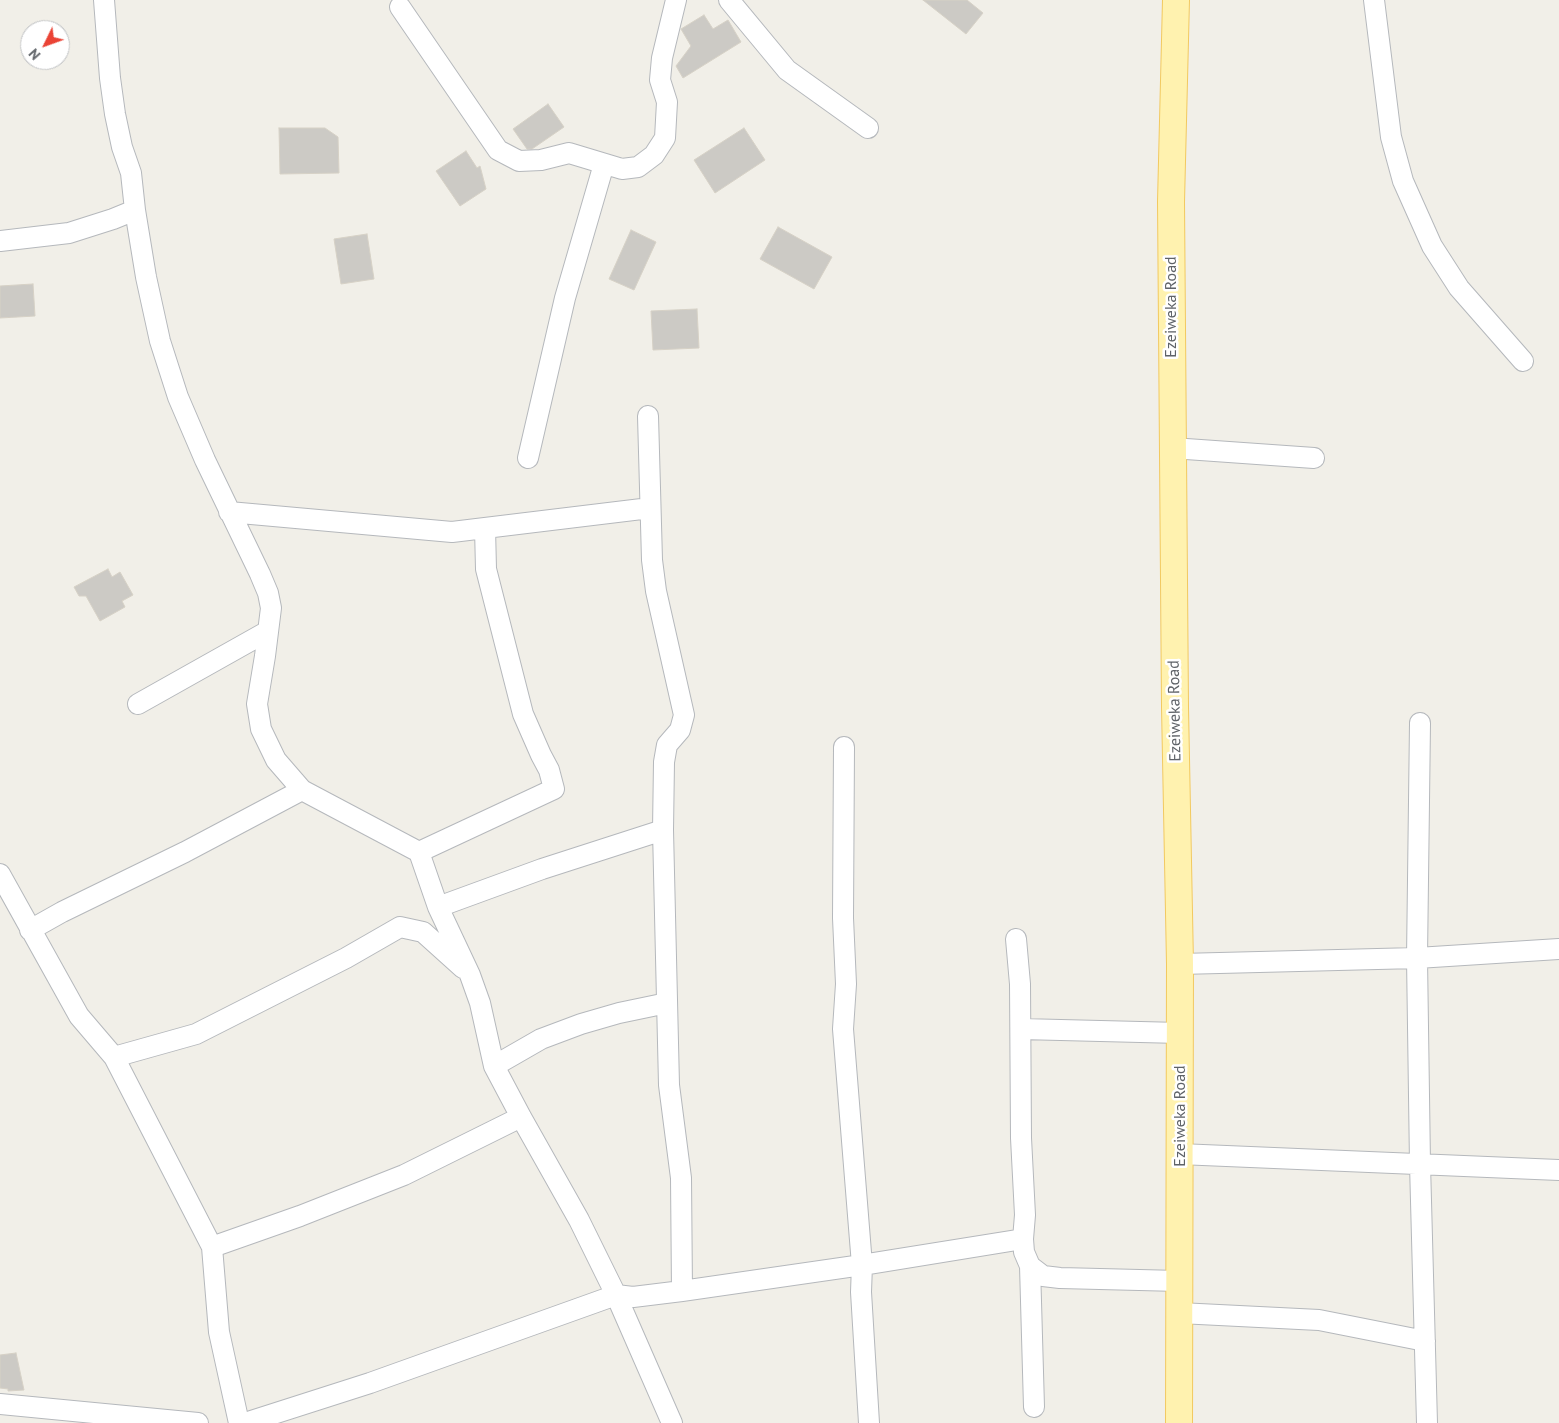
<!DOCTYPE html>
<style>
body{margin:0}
#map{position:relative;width:1559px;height:1423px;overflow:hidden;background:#f1efe8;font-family:"PT Sans",sans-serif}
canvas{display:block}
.north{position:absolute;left:20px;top:20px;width:50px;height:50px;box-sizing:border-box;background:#fff;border:1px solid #bfc1c3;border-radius:50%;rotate:228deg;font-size:14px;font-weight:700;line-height:20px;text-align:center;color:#5f6368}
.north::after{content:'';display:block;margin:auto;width:18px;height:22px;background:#ea4335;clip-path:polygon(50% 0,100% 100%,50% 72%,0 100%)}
</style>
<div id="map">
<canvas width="1559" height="1423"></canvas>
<div class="north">N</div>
</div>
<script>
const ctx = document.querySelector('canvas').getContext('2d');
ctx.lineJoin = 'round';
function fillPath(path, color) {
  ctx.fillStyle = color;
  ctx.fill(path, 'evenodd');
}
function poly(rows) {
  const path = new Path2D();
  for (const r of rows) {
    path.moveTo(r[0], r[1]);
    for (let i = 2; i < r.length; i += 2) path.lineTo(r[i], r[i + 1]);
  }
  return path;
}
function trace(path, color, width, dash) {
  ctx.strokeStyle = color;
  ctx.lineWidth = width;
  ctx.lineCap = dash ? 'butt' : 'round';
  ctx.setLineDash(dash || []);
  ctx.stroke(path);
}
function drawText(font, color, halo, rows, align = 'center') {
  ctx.font = font + ' "PT Sans",sans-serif';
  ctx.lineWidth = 5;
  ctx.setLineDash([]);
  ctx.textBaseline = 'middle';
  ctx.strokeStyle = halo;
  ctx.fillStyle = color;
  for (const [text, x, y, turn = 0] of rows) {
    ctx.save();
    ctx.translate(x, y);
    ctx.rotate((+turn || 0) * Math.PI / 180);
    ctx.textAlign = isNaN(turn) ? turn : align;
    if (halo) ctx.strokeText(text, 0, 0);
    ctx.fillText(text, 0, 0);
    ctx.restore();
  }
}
const building = poly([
 [923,0,967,0,983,13,966,34,923,0],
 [704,15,713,29,728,20,741,42,683,78,676,66,691,46,681,29,704,15],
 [548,104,564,127,532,149,527,149,513,129,548,104],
 [279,128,325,128,338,137,339,173,280,174,279,128],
 [744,128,765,160,715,193,694,160,744,128],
 [466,151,477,168,480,166,486,189,460,206,436,171,466,151],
 [778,227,832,257,814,289,760,259,778,227],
 [631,230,656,242,634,290,609,279,631,230],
 [367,234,374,279,341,284,334,239,367,234],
 [33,284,35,316,0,318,0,286,33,284],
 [697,309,699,348,653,350,651,311,697,309],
 [108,569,112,577,120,572,133,595,122,601,125,607,100,621,86,596,79,596,74,587,108,569],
 [16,1353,24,1390,8,1391,8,1389,0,1388,0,1355,16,1353]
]);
fillPath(building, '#cccac5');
trace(building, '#d6d1c6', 1);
const minor = poly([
 [104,0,110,78,115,114,122,147,131,173,135,210,146,277,160,341,178,397,205,460,260,574,268,593,271,608,265,656,257,704,261,729,276,760,302,790,419,852,438,907,470,975,480,1003,494,1066,521,1117,579,1220,616,1295,672,1423],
 [729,0,787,70,868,128],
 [1374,0,1391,137,1403,181,1432,246,1459,288,1523,361],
 [400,7,498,150,519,161,541,160,569,153,622,169,638,167,654,155,665,138,667,102,660,80,662,58,676,0],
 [0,241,69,233,113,219,135,210],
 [648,416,652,560,656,591,684,715,680,730,667,745,664,762,663,830,669,1085,681,1178,682,1291],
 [1172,448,1314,458],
 [528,458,565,298,604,164],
 [229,512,452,532,650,508],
 [138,704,268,631],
 [1420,723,1417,958,1420,1164,1427,1423],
 [844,747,843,918,846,984,843,1029,862,1265,861,1292,869,1423],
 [419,852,554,789,549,770,541,755,523,714,486,569,485,528],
 [0,874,79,1016,114,1057,212,1247,219,1332,239,1423],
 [438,907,542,869,663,830],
 [30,930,62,912,185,852,302,790],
 [1016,939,1020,984,1021,1138,1025,1215,1023,1239,1024,1252,1030,1266,1043,1276,1060,1278,1179,1281],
 [1180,964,1417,958,1559,949],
 [1021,1029,1180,1033],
 [114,1057,196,1034,346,958,400,927,423,932,463,968],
 [494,1066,541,1039,581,1024,619,1013,667,1003],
 [1179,1154,1559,1170],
 [212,1247,300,1216,404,1175,521,1117],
 [1030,1266,1034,1407],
 [1179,1313,1319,1320,1425,1341],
 [0,1404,198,1423],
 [245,1423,370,1383,616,1295,633,1297,682,1291,862,1265,1023,1239]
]);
const major = poly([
 [1176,0,1171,202,1175,707,1180,964,1179,1423]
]);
trace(minor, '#b5b8bc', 22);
trace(major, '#f2c960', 28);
trace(minor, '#fff', 20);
trace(major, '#fff2af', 26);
drawText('16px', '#5f6368', '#fff', [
 ["Ezeiweka Road",1171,307,-90],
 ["Ezeiweka Road",1175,711,-91],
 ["Ezeiweka Road",1180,1116,-90]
]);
</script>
